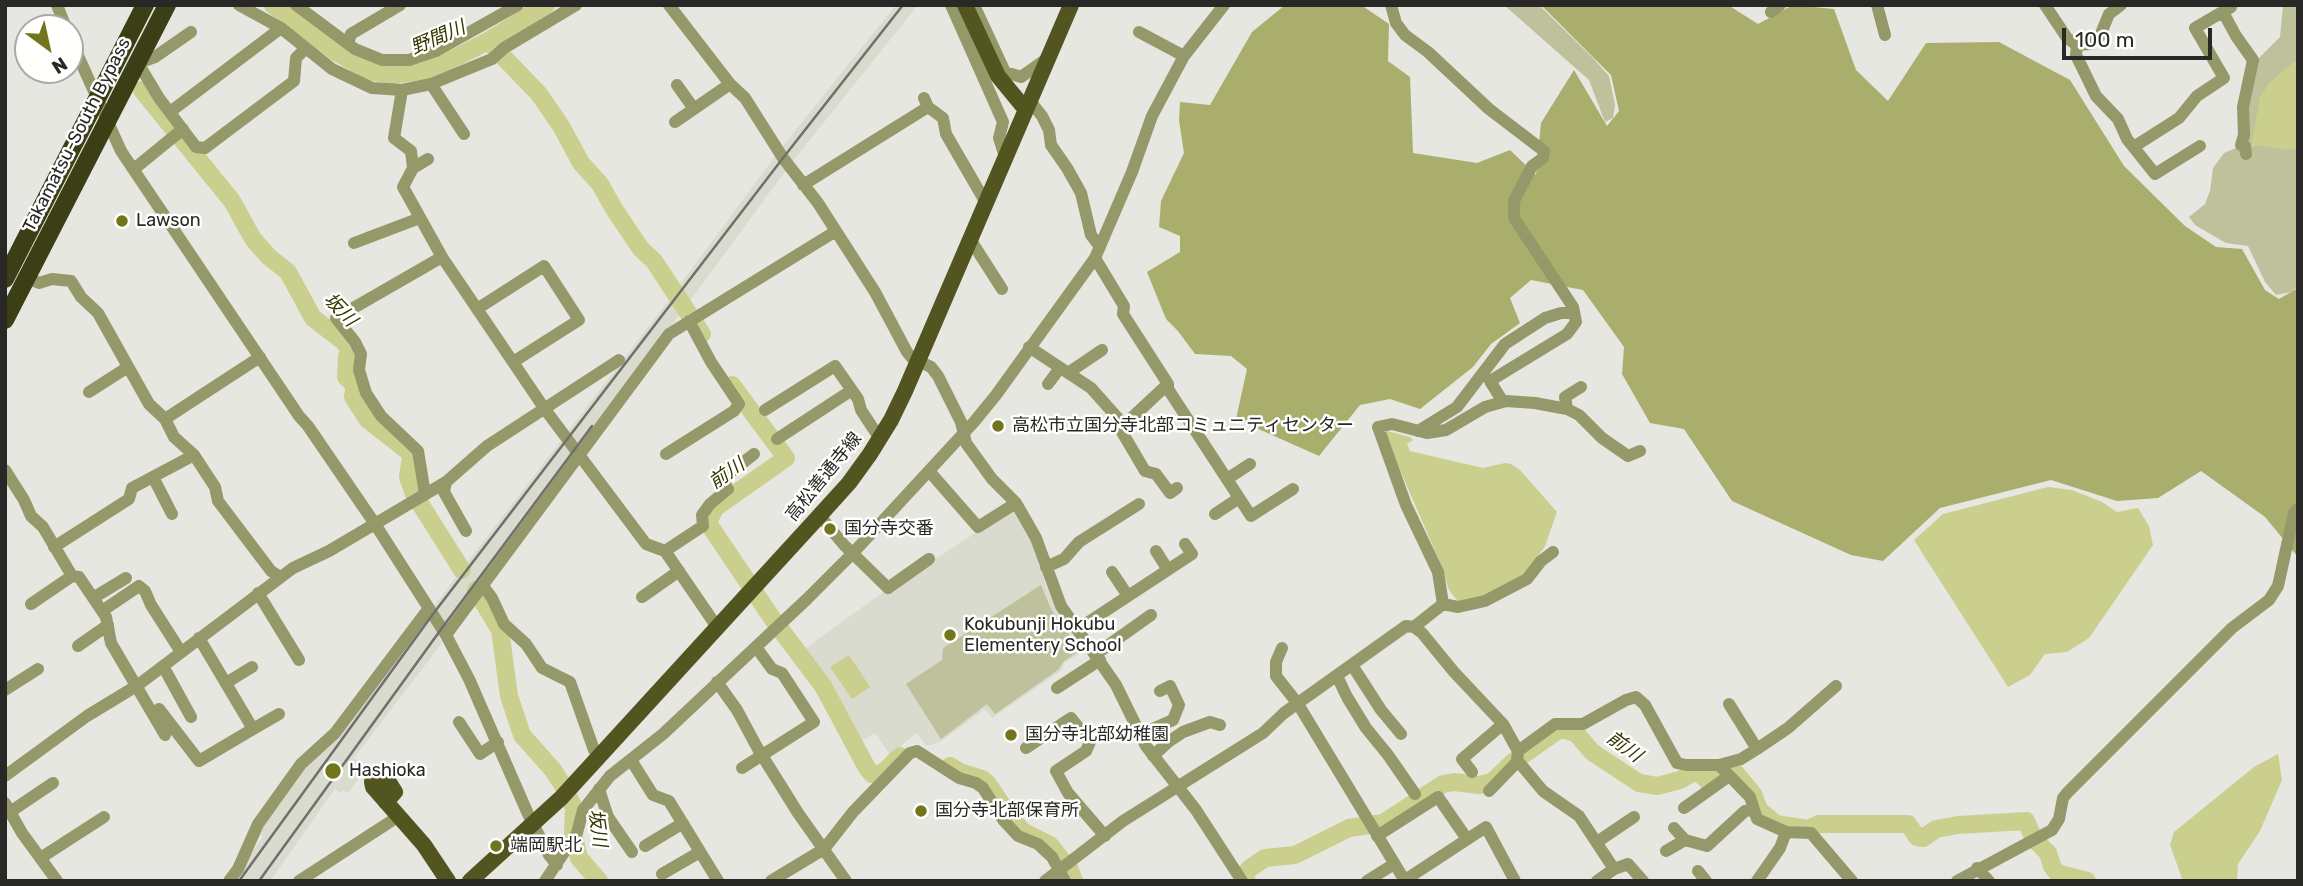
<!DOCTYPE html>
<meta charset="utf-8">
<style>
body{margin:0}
#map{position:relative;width:2303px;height:886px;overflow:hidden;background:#e6e7e1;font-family:Rubik,sans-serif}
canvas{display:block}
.frame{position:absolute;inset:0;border:7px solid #282826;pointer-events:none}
.north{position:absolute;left:14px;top:14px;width:70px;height:70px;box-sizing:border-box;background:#fffffe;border:2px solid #a9a9a8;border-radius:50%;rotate:147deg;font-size:19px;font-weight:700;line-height:28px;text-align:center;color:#282826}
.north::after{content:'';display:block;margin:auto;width:24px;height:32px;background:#72751d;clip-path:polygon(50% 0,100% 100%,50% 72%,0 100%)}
.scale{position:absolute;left:2062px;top:28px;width:150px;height:32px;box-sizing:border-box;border:4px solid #282826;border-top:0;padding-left:9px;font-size:21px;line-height:24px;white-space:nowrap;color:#282826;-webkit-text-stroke:5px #fffffe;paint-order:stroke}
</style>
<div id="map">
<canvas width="2303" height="886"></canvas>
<div class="frame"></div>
<div class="north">N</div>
<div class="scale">100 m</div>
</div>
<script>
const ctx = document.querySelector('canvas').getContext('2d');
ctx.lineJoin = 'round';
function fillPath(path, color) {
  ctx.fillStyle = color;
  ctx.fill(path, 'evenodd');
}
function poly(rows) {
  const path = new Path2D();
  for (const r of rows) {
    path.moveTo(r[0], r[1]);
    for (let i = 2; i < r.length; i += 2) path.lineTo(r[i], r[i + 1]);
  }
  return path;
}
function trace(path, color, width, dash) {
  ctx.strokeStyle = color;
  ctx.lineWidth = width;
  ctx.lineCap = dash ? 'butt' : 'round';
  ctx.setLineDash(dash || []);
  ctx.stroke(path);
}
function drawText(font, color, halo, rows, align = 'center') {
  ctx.font = font + ' Rubik,"Noto Sans JP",sans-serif';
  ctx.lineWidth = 5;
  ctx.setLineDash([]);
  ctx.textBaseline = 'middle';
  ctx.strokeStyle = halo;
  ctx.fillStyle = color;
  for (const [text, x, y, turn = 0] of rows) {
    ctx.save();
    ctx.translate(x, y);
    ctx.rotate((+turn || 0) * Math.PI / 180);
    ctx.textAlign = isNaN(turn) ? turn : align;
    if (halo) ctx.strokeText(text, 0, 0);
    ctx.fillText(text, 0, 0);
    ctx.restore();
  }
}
fillPath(poly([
 [896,5,918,5,789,166,687,305,676,290,779,151],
 [672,296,683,310,439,638,442,643,354,758,367,768,348,793,343,790,341,793,335,789,270,881,231,881,263,837,258,832,303,768,427,615],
 [1014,508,1032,541,1047,589,1056,606,1085,650,1064,663,1062,670,992,718,985,709,940,742,926,746,917,733,890,755,875,733,857,744,835,699,803,650,885,591]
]), '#dadbcf');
fillPath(poly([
 [1504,5,1539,5,1593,58,1609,76,1615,105,1613,118,1605,122,1589,80],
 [2283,5,2298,5,2298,287,2291,292,2276,295,2265,282,2248,246,2226,243,2195,225,2189,217,2205,204,2210,191,2213,168,2224,153,2243,145,2242,95,2257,60,2280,37],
 [1041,585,1051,609,1080,650,1063,662,1058,670,995,714,987,704,941,739,906,684,942,660,943,648]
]), '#bec19b');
fillPath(poly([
 [1285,5,1361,5,1389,24,1388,61,1410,77,1413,153,1477,163,1510,150,1536,175,1541,123,1574,70,1607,126,1619,111,1611,75,1541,5,1728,5,1758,24,1793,5,1834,9,1856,70,1888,101,1926,43,1999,42,2070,80,2124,166,2185,226,2216,247,2242,249,2265,290,2279,299,2298,288,2298,557,2265,517,2201,471,2158,498,2117,501,2051,480,1940,508,1883,561,1851,555,1732,501,1684,429,1650,423,1622,374,1624,347,1583,290,1531,280,1510,298,1520,323,1491,344,1473,367,1420,409,1390,399,1360,405,1319,456,1236,419,1247,369,1231,356,1195,354,1178,331,1166,319,1147,272,1180,252,1180,236,1159,227,1161,201,1184,153,1179,120,1180,102,1210,105,1252,32]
]), '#aaae6d');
fillPath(poly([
 [2298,59,2298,148,2284,150,2258,145,2251,147,2260,97,2270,82],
 [1387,431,1410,437,1413,440,1407,444,1410,451,1483,468,1505,463,1511,464,1520,470,1557,512,1545,546,1528,570,1507,588,1460,604,1449,590,1442,567,1384,433],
 [2048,487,2072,490,2102,502,2117,512,2138,508,2149,526,2153,545,2089,638,2067,652,2045,654,2030,675,2008,687,1914,540,1943,514],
 [849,655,870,687,852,699,830,667],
 [2278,754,2282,780,2260,831,2238,864,2237,881,2183,881,2170,845,2174,832,2254,767]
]), '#cacf8d');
trace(poly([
 [273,5,336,52,369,71,393,75,426,70,451,60,488,41,546,5],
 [488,41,539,94,561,126,581,163,600,184,614,209,641,249,654,261,702,334],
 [142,90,232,201,253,239,269,257,288,272,313,318,343,341,350,350,347,356,346,377,355,385,353,397,368,420,409,452,411,457,408,477,414,494,462,570],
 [732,385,786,458,715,508,709,520,710,526,772,618,823,686,867,768,872,774,879,774,886,770,900,756],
 [476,590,500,630,509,696,522,735,553,770,564,787,574,808,573,833,579,858,599,881],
 [950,766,960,772,982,779,988,784,1012,820,1024,832,1050,845,1070,870,1074,881],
 [1247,881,1244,876,1249,869,1265,858,1295,855,1349,828,1383,823,1443,784,1454,782,1479,785,1492,782,1513,762,1560,729,1576,733,1592,752,1639,783,1657,786,1680,780,1692,773,1699,773,1708,781,1718,777,1721,773,1734,771,1753,794,1759,810,1776,824,1808,829,1819,824,1908,824,1917,837,1923,838,1936,829,1958,825,2026,821,2034,839,2048,853,2052,866,2057,873,2087,881]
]), '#cacf8d', 18);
trace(poly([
 [57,5,66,28],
 [239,5,281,28,332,69,372,88,402,90],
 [296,5,355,49,382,60,409,60,436,51,518,5],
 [576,5,504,48,492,59,431,84,402,90,394,138,411,151,413,168,403,187,442,257,544,408,646,544,665,551,717,627],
 [669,5,730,84,745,98,783,158,818,203,875,292,907,352,912,358,931,367,938,376,961,422,966,443,992,479,1016,503,1036,538,1061,606,1116,685,1146,746,1196,810,1242,881],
 [951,5,1003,122,999,138,1005,157],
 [974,5,1005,72,1021,77,1048,58],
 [1391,5,1396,23,1405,35,1428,52,1489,109,1544,151,1543,158,1532,166,1514,201,1514,218,1573,307,1576,322,1567,334,1490,381,1503,402],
 [1877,5,1885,35],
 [2045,5,2067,38,2077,45,2090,44,2100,36,2109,14,2121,5],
 [1771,12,1780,5],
 [2223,12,2236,36,2253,60,2243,107,2244,135,2241,145,2245,146,2246,154],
 [191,32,155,57,138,63,159,98,196,147,205,148,294,81,296,58,306,48],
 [1139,32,1184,56],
 [70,38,121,151,299,416,308,426,375,524,446,635,469,679,528,814,549,855,557,865],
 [348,43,351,34,400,5],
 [2077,45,2076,55,2096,96,2118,119,2127,139,2155,174,2200,146],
 [431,84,464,134],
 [677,85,694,109],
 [924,98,928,107,943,118,946,134,986,203],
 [1030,101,1042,116,1049,130,1051,145,1067,168,1081,193,1091,235,1100,247],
 [170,112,281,28],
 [675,122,730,84],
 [2135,146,2179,118,2197,96,2224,78,2195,28,2231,7],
 [413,168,428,159],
 [134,169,183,129],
 [803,185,928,107],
 [970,239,1002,289],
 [354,243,420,218],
 [1095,258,1124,306,1123,314,1168,384,1168,389,1251,516,1293,489],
 [27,278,39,283,52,279,71,281,81,297,98,313,149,404,165,419,174,437,194,455,215,487,218,501,271,571,280,577],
 [477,309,544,266,579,320,513,362],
 [1029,347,1091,388,1124,425,1168,384],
 [1068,373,1102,350],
 [1048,384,1060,368],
 [89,392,128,367],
 [1567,409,1565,397,1581,387],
 [765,410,835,366,858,399,861,410,880,439],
 [165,419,260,357],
 [1124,425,1122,432,1145,471,1156,474,1170,493,1177,488],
 [1418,431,1457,407,1505,344,1545,318,1561,313,1574,313],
 [777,439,852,390],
 [666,454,734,411,739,404,711,362,689,321],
 [5,470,24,500,31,516,43,527,72,576,79,577,106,617,111,643,165,735],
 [929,471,978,527,1016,503],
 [153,477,172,514],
 [1227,479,1250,464],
 [446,482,444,492,466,531],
 [425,494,418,451,381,416,366,393,359,370,361,354,355,342,336,318,442,257],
 [1215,514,1239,498],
 [820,516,844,545,888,588,929,559],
 [54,547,129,499,132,488,194,455],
 [665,551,703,526,702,515,710,504,728,489,722,479,754,454],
 [1156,551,1168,570],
 [1046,567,1064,559,1079,542,1139,504],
 [1112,572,1128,596],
 [483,586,492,598,504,624,526,644,542,668,570,682,594,750,600,756],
 [258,593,299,660],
 [642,597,679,571],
 [93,598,126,578],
 [31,604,72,576],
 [1443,604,1458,607,1485,601,1527,579,1541,561,1553,552],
 [102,611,139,586,145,591,151,605,181,652],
 [1414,627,1443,604,1438,572,1406,505,1378,427,1392,424,1427,433,1446,430,1485,407,1506,401,1535,403,1567,409,1579,415,1602,438,1628,456,1640,451],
 [1078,629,1192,554,1185,544],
 [446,635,669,334,836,231],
 [78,646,108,625],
 [1282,648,1276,662,1276,676,1298,704,1405,881],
 [1096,654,1151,615],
 [1352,665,1381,710,1401,734],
 [163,666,191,717],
 [1337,676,1347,697,1366,728,1388,755,1415,794],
 [717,682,737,710,758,749,798,813,846,881],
 [226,683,252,667],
 [1057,688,1100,660],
 [5,690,38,669],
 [1729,704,1757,749],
 [159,709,199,761,253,729,199,638],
 [459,722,480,754,498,742],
 [253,729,279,714],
 [1141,734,1173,720,1179,705,1170,686,1160,691],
 [1026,748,1071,718,1090,742,1086,751,1056,771,1068,793,1105,836],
 [1518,751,1555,724,1583,724,1626,700,1636,697,1645,705,1677,763,1686,765,1719,765,1750,797,1757,819,1786,832,1780,848,1757,881],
 [1153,756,1168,742,1183,732,1210,722,1220,725],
 [631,760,653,795,669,801,718,881],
 [1719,765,1741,759,1757,749,1788,728,1836,686],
 [742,768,814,722,782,673,772,669,756,647],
 [1472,772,1462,759,1503,724],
 [5,776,87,716,138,685,293,568,329,551,446,482,487,446,619,360],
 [599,789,608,817,632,852],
 [1489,791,1518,761],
 [5,803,22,833,57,881],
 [1684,808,1729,776],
 [10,812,53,783],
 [1674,828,1685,840,1707,846,1745,811,1753,810],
 [1786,832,1811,833,1852,881],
 [1377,836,1438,797,1467,839],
 [1597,842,1634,817],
 [645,846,683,823],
 [1666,851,1685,840],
 [42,857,104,817],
 [1977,868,1989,881],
 [1698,871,1706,881],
 [662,874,700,852],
 [1405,880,1486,827,1515,881],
 [229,881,238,869,258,824,301,764,335,733,429,608],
 [299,881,399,816],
 [545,881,577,833,583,810,610,776,663,734,807,599,853,553,974,422,996,395,1095,258,1132,172,1152,116,1184,56,1224,5],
 [771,881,824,849,853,812,910,753,917,751,959,778,976,783,983,788,1004,821,1018,836,1038,844,1052,857,1065,881],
 [1045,881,1123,821,1263,733,1284,713,1406,626,1414,627,1422,633,1454,672,1503,724,1518,751,1517,760,1543,791,1579,816,1614,869],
 [1367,881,1394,864],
 [1597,881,1614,869,1628,864,1643,881],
 [1957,881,2052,830,2059,819,2063,798,2067,793,2232,628,2269,600,2278,586,2294,513,2298,509]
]), '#959969', 12);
trace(poly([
 [965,5,998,76,1026,110],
 [386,802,395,792,385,776,379,775,372,782,373,787,424,845,448,881],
 [470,881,561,798,811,525,849,483,870,454,891,420,905,391,1071,5]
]), '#535520', 16);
trace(poly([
 [5,279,145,5],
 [5,320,167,5]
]), '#3c3e16', 18);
trace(poly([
 [239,881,433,614,783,158,903,5],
 [259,881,442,628,592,426]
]), '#6f706c', 2.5);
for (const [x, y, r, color] of [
 [122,221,7,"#72751d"],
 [998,426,7,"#72751d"],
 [830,529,7,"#72751d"],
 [950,635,7,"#72751d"],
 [1011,735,7,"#72751d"],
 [333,771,9,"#72751d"],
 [921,811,7,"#72751d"],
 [496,846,7,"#72751d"]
]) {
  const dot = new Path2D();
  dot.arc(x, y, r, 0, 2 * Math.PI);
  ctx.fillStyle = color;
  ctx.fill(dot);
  trace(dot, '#fffffe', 2.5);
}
drawText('18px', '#282826', '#fffffe', [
 ["Takamatsu-South Bypass",77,135,-63],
 ["高松善通寺線",824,477,-51]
]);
drawText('18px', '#282826', '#fffffe', [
 ["Lawson",136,221],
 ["高松市立国分寺北部コミュニティセンター",1012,426],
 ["国分寺交番",844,529],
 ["Kokubunji Hokubu",964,625],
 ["Elementery School",964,646],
 ["国分寺北部幼稚園",1025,735],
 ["Hashioka",349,771],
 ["国分寺北部保育所",935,811],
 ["端岡駅北",510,846]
], 'left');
drawText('italic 19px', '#343500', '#fffffe', [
 ["野間川",438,38,-23],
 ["坂川",340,310,46],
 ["前川",727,474,-35],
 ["前川",1624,747,36],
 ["坂川",597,828,82]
]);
</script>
